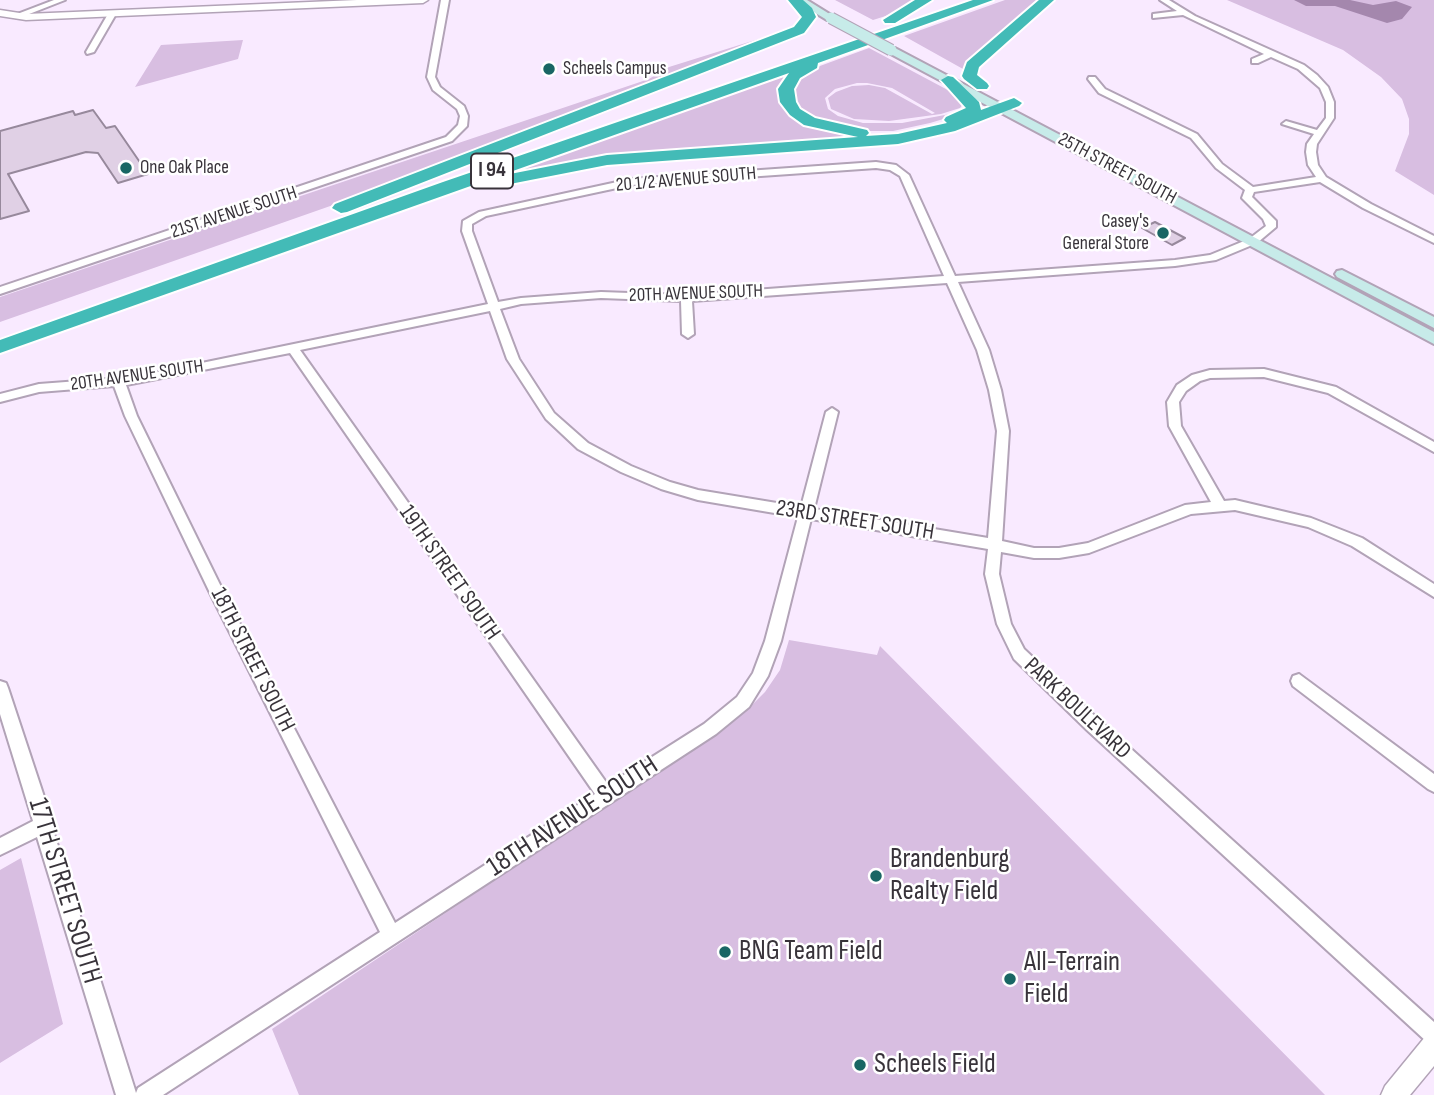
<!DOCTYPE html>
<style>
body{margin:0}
canvas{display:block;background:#f9eaff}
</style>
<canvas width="1434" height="1095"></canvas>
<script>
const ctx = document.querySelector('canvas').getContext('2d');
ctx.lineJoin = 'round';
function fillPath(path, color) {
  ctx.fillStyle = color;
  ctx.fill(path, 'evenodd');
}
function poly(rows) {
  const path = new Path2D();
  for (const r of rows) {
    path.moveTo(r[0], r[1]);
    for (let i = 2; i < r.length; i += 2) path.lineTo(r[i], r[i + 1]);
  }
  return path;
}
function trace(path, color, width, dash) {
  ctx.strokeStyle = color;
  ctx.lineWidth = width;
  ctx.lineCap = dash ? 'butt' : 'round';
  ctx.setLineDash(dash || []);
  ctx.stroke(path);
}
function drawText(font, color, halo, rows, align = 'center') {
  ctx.font = font + ' "Sofia Sans Condensed",sans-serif';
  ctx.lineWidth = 5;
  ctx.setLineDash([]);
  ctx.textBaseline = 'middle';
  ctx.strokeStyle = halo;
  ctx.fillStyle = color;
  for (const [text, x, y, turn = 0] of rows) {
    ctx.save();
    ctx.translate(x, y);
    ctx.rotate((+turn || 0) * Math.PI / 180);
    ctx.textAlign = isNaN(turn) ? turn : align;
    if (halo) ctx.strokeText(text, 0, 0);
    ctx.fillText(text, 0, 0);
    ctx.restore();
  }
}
fillPath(poly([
 [835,0,923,0,911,8,873,20],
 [1005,0,1044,0,963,69,904,36],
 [1227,0,1434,0,1434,195,1395,171,1409,134,1409,119,1402,99,1381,77,1343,50],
 [806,21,798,29,447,165,0,322,0,297,649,79,669,67,797,27],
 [243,40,238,59,135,87,161,45],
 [869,48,959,96,964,103,960,108,941,114,889,121,854,119,831,109,828,98,836,92,852,86,869,85,885,88,932,114,935,113,892,88,867,83,857,83,835,89,825,98,828,109,838,116,863,123,902,123,950,114,971,106,960,114,930,123,893,131,866,131,821,122,796,104,792,98,795,80,809,70],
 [782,77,787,78,782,99,822,129,878,136,707,150,506,178,504,175],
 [789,640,877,655,880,646,1325,1095,299,1095,272,1029,743,714,765,692,780,670],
 [21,858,63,1024,0,1063,0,870]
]), '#d8bee1');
fillPath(poly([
 [1294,0,1350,0,1373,5,1396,1,1412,7,1402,19,1387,23,1335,6,1306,6]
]), '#a487ad');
const building = poly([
 [93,110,106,128,115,126,148,174,118,183,98,153,86,152,8,174,29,211,0,219,0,131,73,111,75,115,93,110],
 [1155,222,1185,238,1172,245,1142,228,1155,222]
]);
fillPath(building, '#e0d0e5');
trace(building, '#97899c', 2);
const minor = poly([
 [54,0,65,0,19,18,12,16,54,0],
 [441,0,449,0,435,77,440,87,464,106,468,116,467,126,452,141,0,294,0,287,446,137,458,125,460,116,457,109,433,90,427,77,441,0],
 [1160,0,1169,0,1195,16,1304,65,1317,75,1328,87,1334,102,1334,118,1317,144,1316,152,1318,165,1326,177,1371,204,1434,236,1434,243,1363,208,1320,182,1254,192,1252,197,1276,221,1276,227,1257,243,1216,260,1175,266,958,282,989,350,1001,390,1009,431,1002,541,1034,548,1059,548,1088,543,1185,505,1211,502,1169,426,1167,402,1177,385,1192,375,1210,370,1264,369,1336,387,1434,442,1434,452,1328,393,1264,377,1210,378,1200,381,1186,391,1179,402,1181,426,1224,501,1235,500,1311,518,1362,538,1434,584,1434,597,1352,546,1308,527,1235,510,1191,514,1089,553,1059,558,1034,558,1001,552,999,574,1011,624,1024,649,1099,720,1434,1022,1434,1045,1427,1042,1087,730,1014,659,997,624,985,574,988,549,811,519,781,641,768,676,749,707,716,734,163,1095,116,1095,37,837,0,855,0,838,33,821,0,714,0,681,6,683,8,688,53,824,52,827,136,1093,138,1088,380,932,212,597,125,416,114,386,39,392,0,402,0,394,39,384,119,378,158,372,488,304,462,231,463,221,479,212,631,179,876,162,896,165,909,175,955,276,1175,260,1210,255,1249,239,1266,226,1263,219,1242,198,1245,190,1216,168,1191,138,1099,93,1088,79,1089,77,1095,77,1105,89,1197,134,1222,164,1253,187,1316,177,1308,165,1306,152,1307,144,1314,134,1282,124,1286,121,1317,130,1326,118,1326,102,1320,88,1298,69,1271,57,1258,63,1252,63,1252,59,1264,54,1183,15,1153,18,1153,14,1177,11,1160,0],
 [876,168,890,170,900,176,944,276,686,295,601,292,521,298,498,302,472,231,472,224,486,216,631,185,876,168],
 [947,283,977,350,989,390,997,431,988,538,814,509,838,412,832,408,826,412,801,507,698,490,670,482,631,466,588,443,554,413,519,359,500,309,521,304,601,298,681,301,682,334,688,338,694,334,692,301,947,283],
 [490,311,507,359,546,419,578,449,621,472,661,489,698,500,798,517,765,641,753,673,737,697,704,724,608,785,300,350,490,311],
 [290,353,595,794,395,923,226,597,137,416,126,385,290,353],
 [112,12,116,14,94,52,87,54,86,52,108,14,112,12],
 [1299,674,1434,774,1434,792,1428,789,1293,686,1291,681,1293,676,1299,674]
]);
const tertiary = poly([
 [357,0,428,0,423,3,26,20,0,16,0,10,26,14,357,0],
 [1434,1034,1434,1066,1410,1095,1381,1095,1385,1086,1425,1037,1434,1034]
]);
const secondary = poly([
 [794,0,807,0,836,18,827,20,794,0],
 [887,48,895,48,1434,332,1434,344,887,52,887,48],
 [1342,270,1434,317,1434,328,1337,277,1335,274,1337,271,1342,270]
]);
const motorway = poly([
 [788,0,803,0,812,8,816,17,804,33,347,212,341,213,332,208,335,204,794,27,802,17,788,0],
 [915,0,932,0,895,23,885,23,883,20,915,0],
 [973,0,993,0,818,63,817,68,800,78,794,89,796,102,800,109,815,118,867,130,869,133,866,136,898,134,947,123,944,120,946,117,966,108,941,80,948,76,953,77,979,102,981,110,1014,98,1022,103,1019,106,955,131,898,144,607,165,510,184,502,179,510,174,607,155,858,137,804,125,790,115,780,102,778,89,789,73,0,353,0,340,443,182,973,0],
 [1039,0,1054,0,979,67,977,75,987,83,989,86,987,89,977,89,964,79,962,76,967,62,1039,0]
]);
trace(minor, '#b2a3b7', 4);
trace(tertiary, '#b2a3b7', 3);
trace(secondary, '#b2a3b7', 4);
trace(motorway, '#fff', 4);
fillPath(minor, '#fff');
fillPath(tertiary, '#fff');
fillPath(secondary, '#c7ebe9');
fillPath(motorway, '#43bbb7');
const secondaryBridge = poly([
 [831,18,891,50]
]);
trace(secondaryBridge, '#b2a3b7', 13, []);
trace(secondaryBridge, '#c7ebe9', 11);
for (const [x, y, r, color] of [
 [549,69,7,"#196664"],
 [126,168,7,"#196664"],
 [1163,233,7,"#196664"],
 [876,876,7,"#196664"],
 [725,952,7,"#196664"],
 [1010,979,7,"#196664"],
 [860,1065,7,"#196664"]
]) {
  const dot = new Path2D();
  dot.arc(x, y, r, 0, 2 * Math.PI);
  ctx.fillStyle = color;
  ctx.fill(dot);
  trace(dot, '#fff', 2.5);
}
drawText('19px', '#38333a', '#fff', [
 ["Scheels Campus",563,69],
 ["One Oak Place",140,168],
 ["Casey's",1149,222,"right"],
 ["General Store",1149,244,"right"]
], 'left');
drawText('19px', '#38333a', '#fff', [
 ["25TH STREET SOUTH",1117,169,28],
 ["20 1/2 AVENUE SOUTH",686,180,-5],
 ["21ST AVENUE SOUTH",234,213,-18],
 ["20TH AVENUE SOUTH",696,294,-2],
 ["20TH AVENUE SOUTH",137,376,-8]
]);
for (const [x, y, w] of [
 [492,171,42]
]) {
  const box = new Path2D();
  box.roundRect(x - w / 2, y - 17.5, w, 35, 5);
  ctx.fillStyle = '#fff';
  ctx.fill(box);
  trace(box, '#38333a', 2);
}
drawText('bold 21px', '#38333a', null, [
 ["I 94",492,171]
]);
drawText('23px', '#38333a', '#fff', [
 ["23RD STREET SOUTH",855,521,9],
 ["19TH STREET SOUTH",449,573,55],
 ["18TH STREET SOUTH",252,660,63],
 ["PARK BOULEVARD",1077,709,43]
]);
drawText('28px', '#38333a', '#fff', [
 ["18TH AVENUE SOUTH",573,817,-33],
 ["17TH STREET SOUTH",64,891,73]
]);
drawText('28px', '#38333a', '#fff', [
 ["Brandenburg",890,860],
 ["Realty Field",890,892],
 ["BNG Team Field",739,952],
 ["All-Terrain",1024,963],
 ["Field",1024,995],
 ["Scheels Field",874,1065]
], 'left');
</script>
